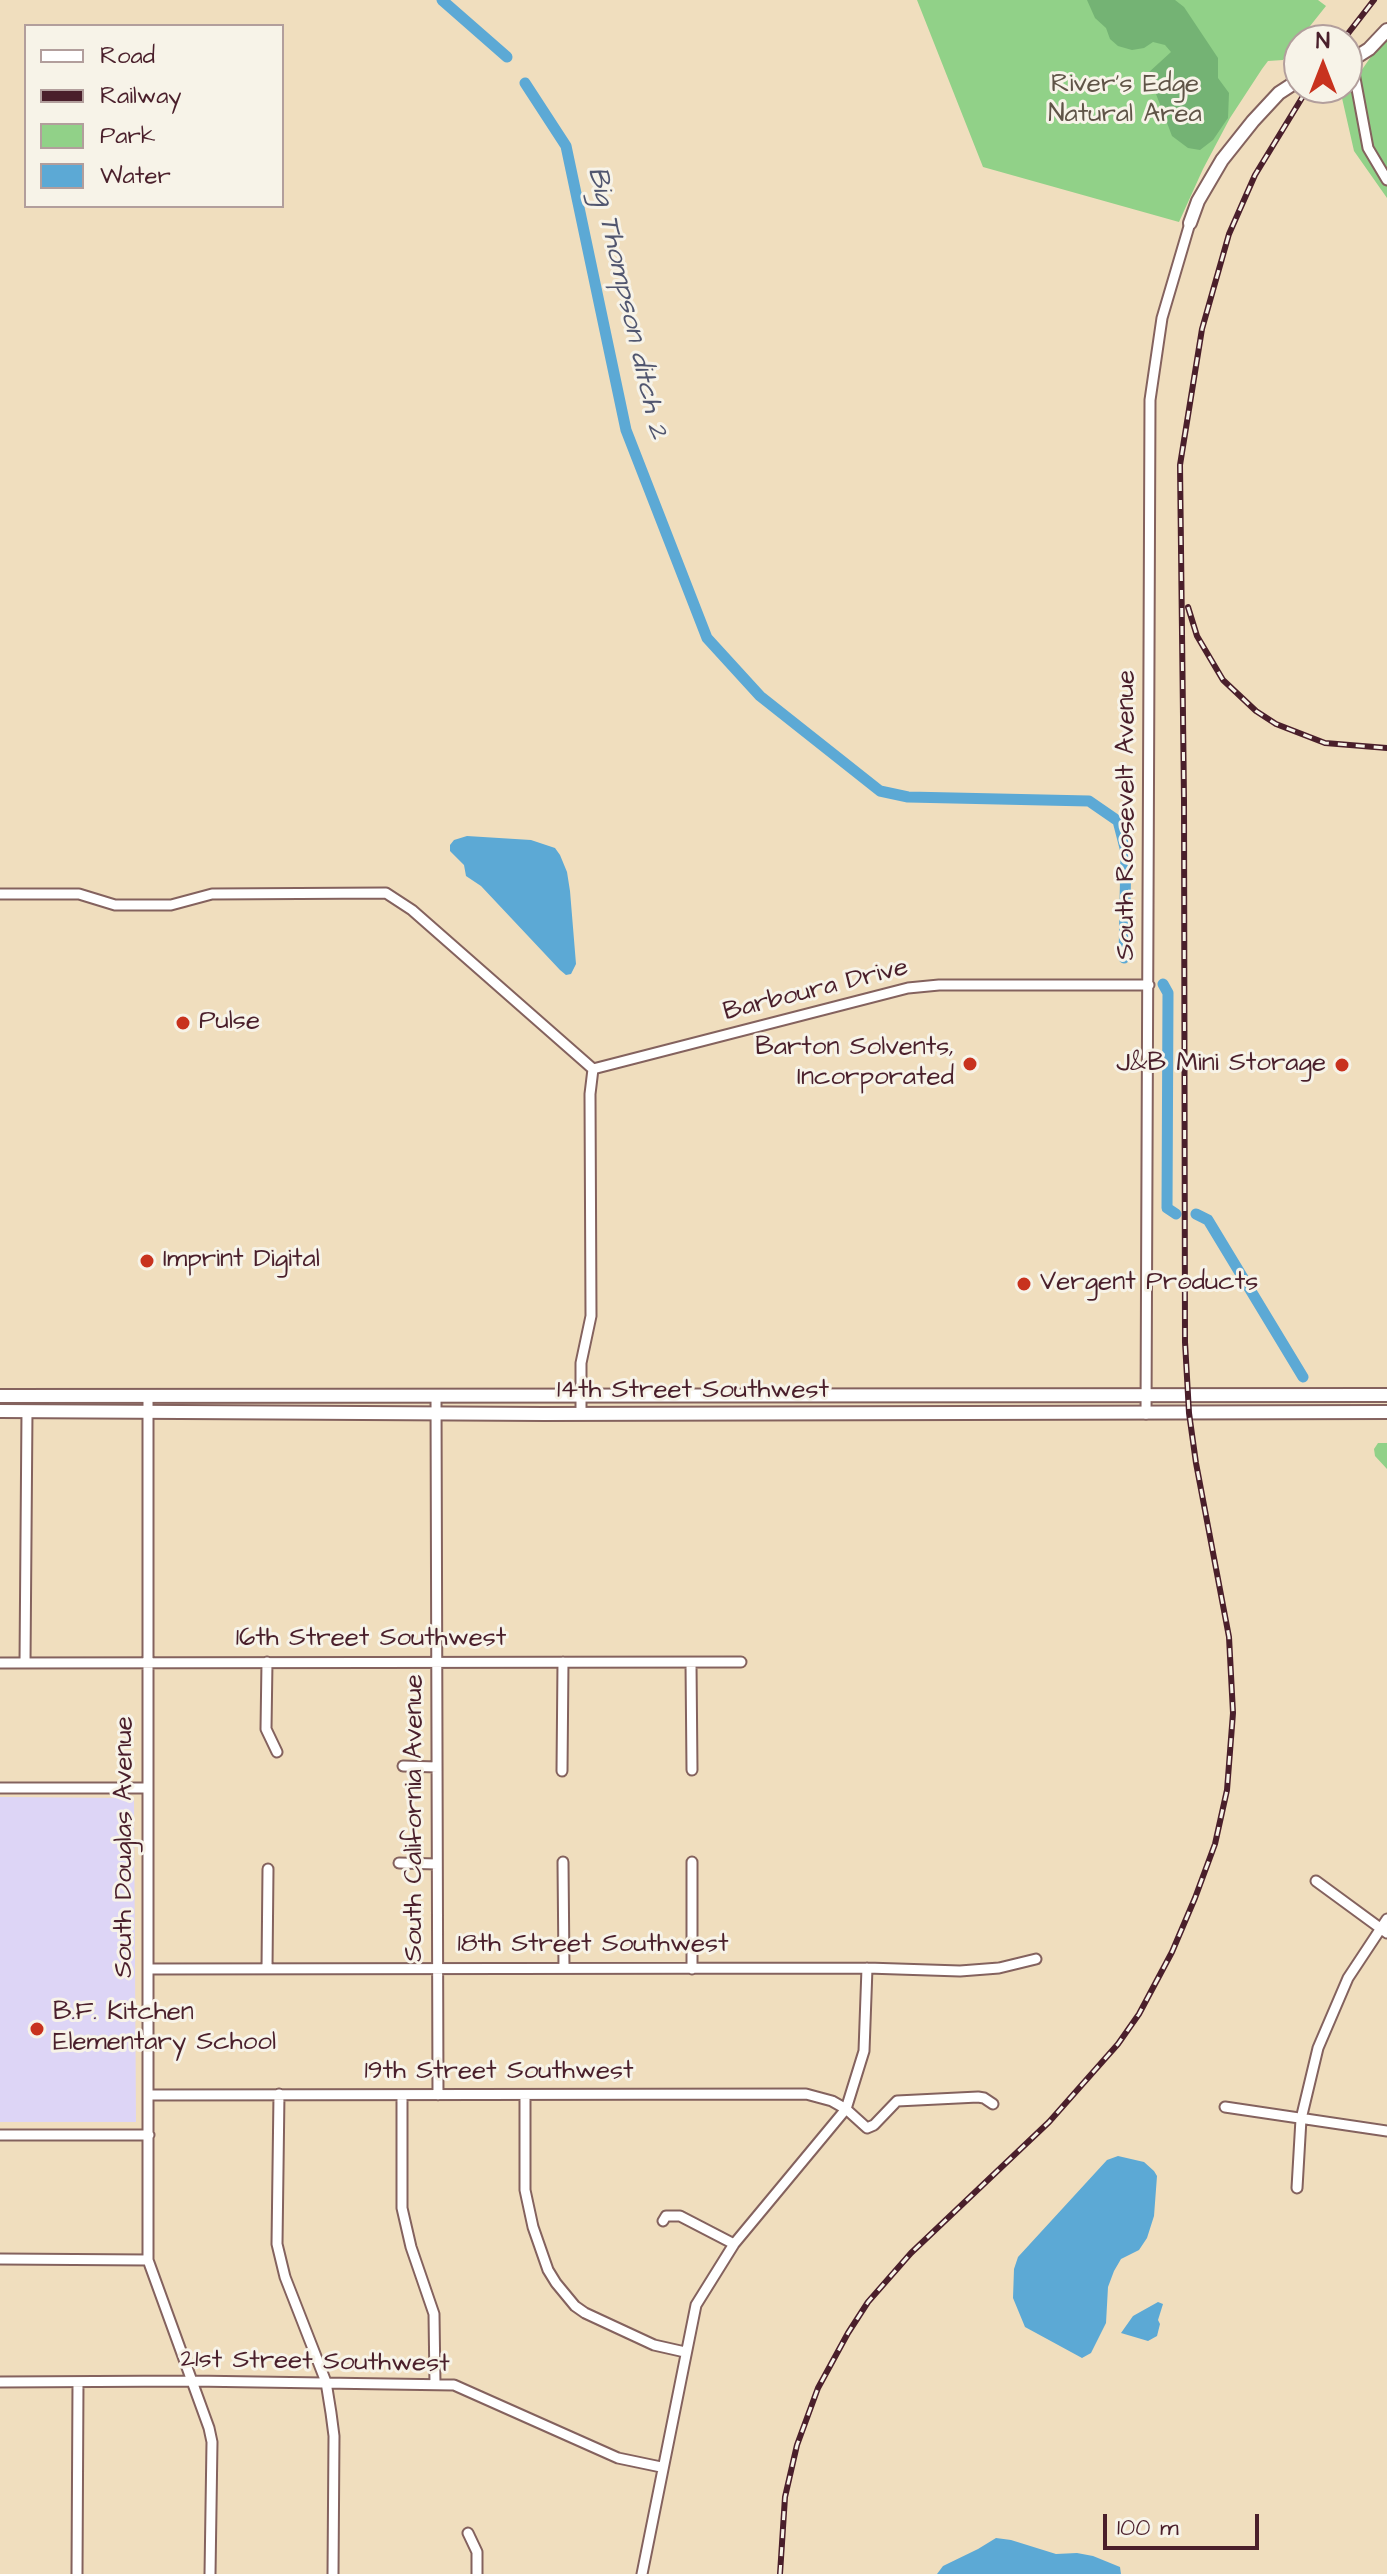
<!DOCTYPE html>
<style>
body{margin:0}
#map{position:relative;width:1387px;height:2574px;overflow:hidden;background:#f0debe;font-family:"Architects Daughter",sans-serif}
canvas{display:block}
.legend{position:absolute;left:24px;top:24px;width:260px;height:184px;box-sizing:border-box;background:#f7f3e8;border:2px solid #b29e9c;margin:0;padding:10px 14px;list-style:none;font-size:24px;color:#4a1f2b}
.legend li{display:flex;align-items:center;gap:16px;height:40px}
.legend b{width:40px;border:2px solid #b29e9c}
.north{position:absolute;left:1283px;top:24px;width:80px;height:80px;box-sizing:border-box;background:#f7f3e8;border:2px solid #b29e9c;border-radius:50%;rotate:0deg;font-size:22px;font-weight:700;line-height:32px;text-align:center;color:#4a1f2b}
.north::after{content:'';display:block;margin:auto;width:28px;height:36px;background:#c8321e;clip-path:polygon(50% 0,100% 100%,50% 72%,0 100%)}
.scale{position:absolute;left:1103px;top:2514px;width:156px;height:36px;box-sizing:border-box;border:4px solid #4a1f2b;border-top:0;padding-left:10px;font-size:24px;line-height:28px;white-space:nowrap;color:#4a1f2b;-webkit-text-stroke:6px #f7f3e8;paint-order:stroke}
</style>
<div id="map">
<canvas width="1387" height="2574"></canvas>
<ul class="legend">
<li><b style="height:10px;background:#fff"></b>Road</li>
<li><b style="height:10px;background:#4a1f2b"></b>Railway</li>
<li><b style="height:22px;background:#91d188"></b>Park</li>
<li><b style="height:22px;background:#5ca9d5"></b>Water</li>
</ul>
<div class="north">N</div>
<div class="scale">100 m</div>
</div>
<script>
const ctx = document.querySelector('canvas').getContext('2d');
ctx.lineJoin = 'round';
function fillPath(path, color) {
  ctx.fillStyle = color;
  ctx.fill(path, 'evenodd');
}
function poly(rows) {
  const path = new Path2D();
  for (const r of rows) {
    path.moveTo(r[0], r[1]);
    for (let i = 2; i < r.length; i += 2) path.lineTo(r[i], r[i + 1]);
  }
  return path;
}
function trace(path, color, width, dash) {
  ctx.strokeStyle = color;
  ctx.lineWidth = width;
  ctx.lineCap = dash ? 'butt' : 'round';
  ctx.setLineDash(dash || []);
  ctx.stroke(path);
}
function drawText(font, color, halo, rows, align = 'center') {
  ctx.font = font + ' "Architects Daughter",sans-serif';
  ctx.lineWidth = 6;
  ctx.setLineDash([]);
  ctx.textBaseline = 'middle';
  ctx.strokeStyle = halo;
  ctx.fillStyle = color;
  for (const [text, x, y, turn = 0] of rows) {
    ctx.save();
    ctx.translate(x, y);
    ctx.rotate((+turn || 0) * Math.PI / 180);
    ctx.textAlign = isNaN(turn) ? turn : align;
    if (halo) ctx.strokeText(text, 0, 0);
    ctx.fillText(text, 0, 0);
    ctx.restore();
  }
}
fillPath(poly([
 [0,1797,134,1798,136,2122,0,2122]
]), '#ddd5f6');
fillPath(poly([
 [917,0,1318,0,1326,6,1283,60,1268,61,1262,69,1230,118,1203,169,1179,222,983,167],
 [1387,34,1387,198,1354,151,1342,98],
 [1378,1443,1387,1443,1387,1469,1375,1456,1374,1449]
]), '#91d188');
fillPath(poly([
 [1087,0,1175,0,1184,7,1218,58,1218,78,1229,93,1228,118,1213,140,1200,150,1188,148,1172,136,1148,73,1171,52,1165,45,1153,42,1144,48,1132,50,1118,46,1110,39,1106,28,1095,18]
]), '#74b374');
fillPath(poly([
 [467,836,531,840,555,848,560,855,567,872,570,891,576,964,571,974,566,975,560,970,481,886,466,876,464,865,450,851,450,845,454,840],
 [1118,2156,1144,2162,1154,2171,1157,2176,1154,2216,1147,2238,1139,2250,1121,2259,1114,2271,1108,2287,1106,2323,1091,2353,1082,2358,1025,2327,1013,2298,1014,2269,1018,2257,1107,2160],
 [1158,2302,1163,2304,1158,2320,1160,2324,1157,2336,1148,2341,1121,2333,1133,2316],
 [996,2538,1011,2540,1056,2554,1077,2553,1093,2556,1120,2567,1121,2574,937,2574,943,2566,978,2549]
]), '#5ca9d5');
trace(poly([
 [442,0,507,57],
 [525,83,566,146,626,430,707,638,760,696,880,791,908,797,1089,801,1118,821,1126,852,1124,958],
 [1163,984,1168,993,1167,1208,1176,1214],
 [1196,1214,1208,1220,1303,1377]
]), '#5ca9d5', 11);
const street = poly([
 [1352,62,1368,148,1387,180],
 [0,894,79,894,115,905,171,905,212,894,386,893,412,910,593,1069],
 [593,1069,908,988,939,985,1149,985],
 [148,1396,148,2260,209,2428,212,2442,210,2574],
 [436,1397,438,2095],
 [581,1414,581,1363,591,1316,590,1094,593,1069],
 [1146,1414,1150,400,1162,318,1190,223],
 [267,1662,266,1729,277,1752],
 [0,1663,741,1662],
 [25,1663,27,1411],
 [691,1663,692,1770],
 [403,1766,437,1767],
 [562,1771,563,1662],
 [0,1788,147,1788],
 [563,1862,564,1968],
 [692,1862,692,1969],
 [399,1863,437,1864],
 [1316,1881,1387,1933],
 [267,1968,268,1869],
 [148,1969,867,1968,960,1971,999,1968,1036,1959],
 [279,2094,277,2244,285,2277,326,2382,331,2413,334,2436,333,2574],
 [149,2095,806,2094,832,2101,846,2109,867,2128,874,2125,897,2101,978,2097,984,2098,993,2104],
 [402,2095,402,2208,411,2247,434,2314,435,2384],
 [525,2095,525,2190,533,2227,548,2270,556,2283,575,2306,585,2313,654,2345,685,2352],
 [1225,2107,1387,2131],
 [0,2135,149,2135],
 [1297,2188,1301,2119,1318,2048,1348,1978,1387,1919],
 [663,2221,666,2216,680,2216,734,2244],
 [0,2259,148,2260],
 [0,2382,192,2381,454,2385,618,2458,661,2467],
 [468,2533,477,2552,477,2574],
 [77,2574,78,2382],
 [642,2574,696,2305,734,2244,846,2109,864,2051,867,1968]
]);
const secondary = poly([
 [1347,63,1369,49,1387,30],
 [1190,223,1198,201,1222,160,1253,121,1279,93,1299,80],
 [0,1396,1387,1395],
 [0,1411,544,1414,1387,1412]
]);
trace(street, '#84625e', 13);
trace(secondary, '#84625e', 16);
trace(street, '#fff', 9);
trace(secondary, '#fff', 12);
const rail = poly([
 [1343,40,1374,0],
 [1188,607,1197,636,1223,680,1256,711,1276,724,1325,743,1387,748],
 [780,2574,785,2497,797,2445,818,2388,848,2333,868,2302,911,2253,1049,2122,1118,2044,1139,2014,1172,1952,1195,1898,1215,1844,1227,1790,1233,1713,1229,1637,1196,1463,1189,1413,1185,1342,1184,800,1180,465,1202,329,1229,234,1255,175,1308,88]
]);
trace(rail, '#4a1f2b', 6);
trace(rail, '#f7f3e8', 3, [9]);
for (const [x, y, r, color] of [
 [183,1023,8,"#c8321e"],
 [970,1064,8,"#c8321e"],
 [1342,1065,8,"#c8321e"],
 [147,1261,8,"#c8321e"],
 [1024,1284,8,"#c8321e"],
 [37,2029,8,"#c8321e"]
]) {
  const dot = new Path2D();
  dot.arc(x, y, r, 0, 2 * Math.PI);
  ctx.fillStyle = color;
  ctx.fill(dot);
  trace(dot, '#f7f3e8', 3);
}
drawText('26px', '#5f5447', '#f7f3e8', [
 ["River's Edge",1125,86],
 ["Natural Area",1125,116]
]);
drawText('26px', '#4a1f2b', '#f7f3e8', [
 ["South Roosevelt Avenue",1128,815,-90],
 ["Barboura Drive",816,991,-14],
 ["14th Street Southwest",693,1392],
 ["16th Street Southwest",371,1640],
 ["South California Avenue",416,1818,-90],
 ["South Douglas Avenue",126,1847,-90],
 ["18th Street Southwest",593,1946],
 ["19th Street Southwest",499,2073],
 ["21st Street Southwest",315,2363,1]
]);
drawText('26px', '#4a1f2b', '#f7f3e8', [
 ["Pulse",199,1023],
 ["Barton Solvents,",954,1049,"right"],
 ["Incorporated",954,1079,"right"],
 ["J&B Mini Storage",1326,1065,"right"],
 ["Imprint Digital",163,1261],
 ["Vergent Products",1040,1284],
 ["B.F. Kitchen",53,2014],
 ["Elementary School",53,2044]
], 'left');
drawText('italic 28px', '#51566f', '#f7f3e8', [
 ["Big Thompson ditch 2",626,303,77]
]);
</script>
